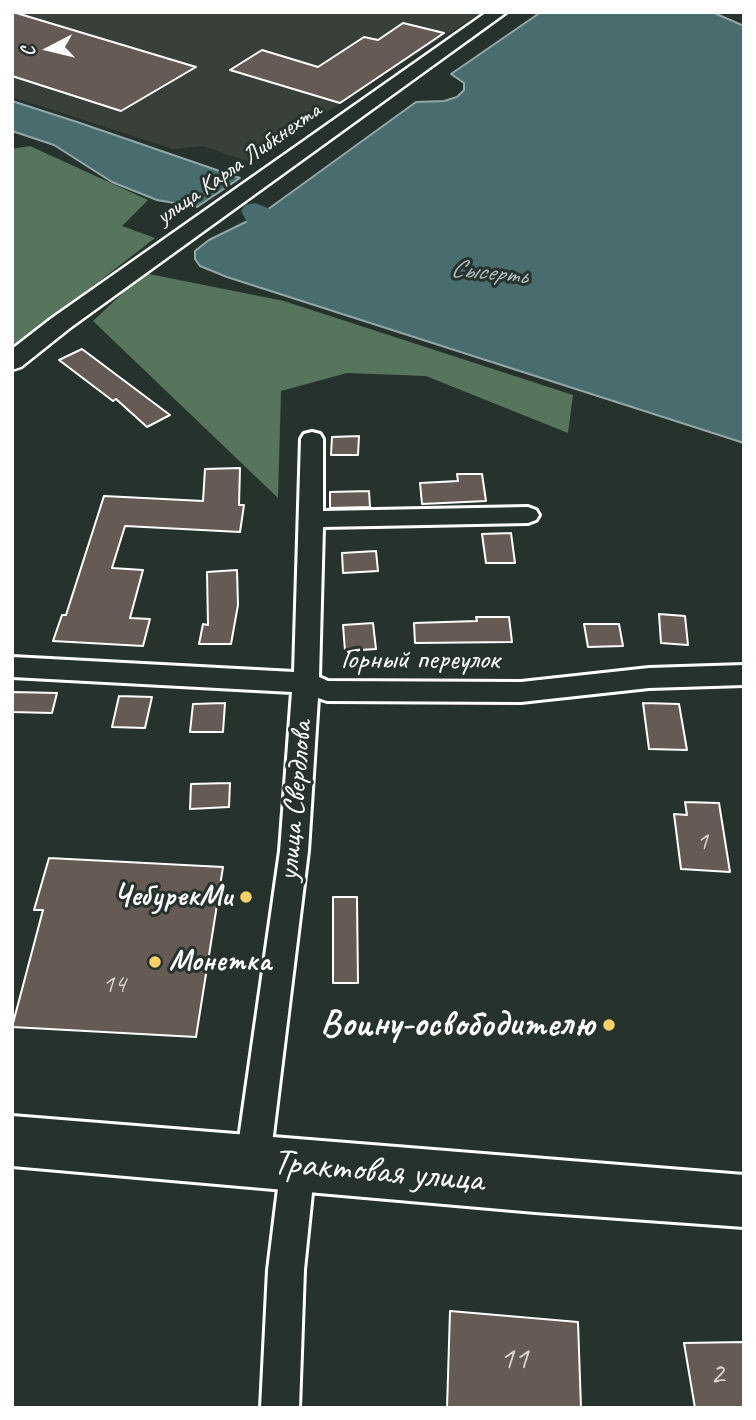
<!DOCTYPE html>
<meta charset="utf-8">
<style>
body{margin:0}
#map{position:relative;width:756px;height:1420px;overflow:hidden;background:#26332d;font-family:Caveat,sans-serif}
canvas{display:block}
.frame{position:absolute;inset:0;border:14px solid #fff;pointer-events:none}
.north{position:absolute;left:14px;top:14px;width:70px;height:70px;-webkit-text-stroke:5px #26332d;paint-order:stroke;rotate:263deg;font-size:19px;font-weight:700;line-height:28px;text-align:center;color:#fff}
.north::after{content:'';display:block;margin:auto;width:24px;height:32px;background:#fff;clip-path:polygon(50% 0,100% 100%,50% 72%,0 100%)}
</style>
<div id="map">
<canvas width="756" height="1420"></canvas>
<div class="frame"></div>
<div class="north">С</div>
</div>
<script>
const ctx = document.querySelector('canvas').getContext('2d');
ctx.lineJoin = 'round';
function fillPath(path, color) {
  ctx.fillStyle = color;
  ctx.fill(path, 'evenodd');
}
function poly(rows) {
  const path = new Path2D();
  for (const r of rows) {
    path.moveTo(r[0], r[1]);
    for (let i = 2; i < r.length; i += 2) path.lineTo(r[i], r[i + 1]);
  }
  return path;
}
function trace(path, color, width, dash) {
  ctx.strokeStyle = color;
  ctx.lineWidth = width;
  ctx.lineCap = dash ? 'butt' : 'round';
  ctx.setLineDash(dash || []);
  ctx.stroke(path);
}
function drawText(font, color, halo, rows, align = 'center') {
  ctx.font = font + ' Caveat,sans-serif';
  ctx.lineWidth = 6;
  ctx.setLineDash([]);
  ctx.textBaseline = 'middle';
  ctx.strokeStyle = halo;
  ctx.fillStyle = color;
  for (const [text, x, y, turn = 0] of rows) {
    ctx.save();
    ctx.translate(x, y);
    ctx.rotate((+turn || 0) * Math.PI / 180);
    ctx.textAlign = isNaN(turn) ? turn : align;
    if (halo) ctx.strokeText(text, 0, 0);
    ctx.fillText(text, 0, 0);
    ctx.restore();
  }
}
fillPath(poly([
 [12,12,482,12,249,162,203,146,173,149,12,97]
]), '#393f39');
fillPath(poly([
 [30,146,148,200,122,226,155,238,12,349,12,149],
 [144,273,284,301,573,395,568,433,426,376,347,373,281,391,278,498,93,321]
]), '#57745c');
const water = poly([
 [541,12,712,12,744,26,744,443,227,277,200,266,195,259,195,251,209,240,260,215,416,102,444,101,457,97,464,90,464,83,451,74,541,12],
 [12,101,77,122,240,178,197,207,157,200,112,182,54,145,12,131,12,101]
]);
fillPath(water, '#496d6e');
trace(water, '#92a7a8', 2);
fillPath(poly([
 [255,203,270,209,284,238,308,242,312,248,308,254,298,257,263,251,241,211,245,205,255,203]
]), '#496d6e');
const building = poly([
 [12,12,13,12,196,67,121,111,12,76,12,12],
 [403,23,444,33,340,103,230,70,262,50,318,67,364,37,378,40,403,23],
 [82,349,170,415,147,427,116,399,113,401,59,360,82,349],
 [359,436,358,455,331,455,332,437,359,436],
 [240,468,239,505,244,505,240,532,125,526,112,568,143,570,130,618,150,619,143,646,53,641,62,615,66,615,104,496,203,501,205,469,240,468],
 [457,474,482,474,486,501,422,504,420,483,458,481,457,474],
 [369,491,370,507,330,508,330,492,369,491],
 [511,533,515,563,486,563,482,534,511,533],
 [376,551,378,571,343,573,342,553,376,551],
 [237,570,238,605,231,644,199,644,203,624,208,625,207,572,237,570],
 [659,614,685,616,688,645,661,643,659,614],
 [476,617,509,617,512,642,415,643,414,623,477,621,476,617],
 [373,623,376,649,345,651,343,625,373,623],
 [584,624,619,624,623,646,588,647,584,624],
 [12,692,57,693,52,713,12,712,12,692],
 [119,696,152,697,145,728,112,727,119,696],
 [225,703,223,732,190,732,193,704,225,703],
 [643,703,679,704,687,750,649,749,643,703],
 [230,783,229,807,190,809,191,784,230,783],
 [685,802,719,803,730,872,681,869,674,814,687,815,685,802],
 [49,858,223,867,196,1037,12,1027,43,910,34,910,49,858],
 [333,897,357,897,358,983,333,983,333,897],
 [450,1311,578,1322,581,1408,447,1408,450,1311],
 [744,1342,744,1408,695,1408,684,1343,744,1342]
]);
fillPath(building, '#665a54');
trace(building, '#fff', 2);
const minor = poly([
 [312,432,320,434,323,439,323,511,528,507,536,510,539,515,536,520,528,523,323,527,319,677,328,681,521,682,649,668,744,665,744,685,649,688,521,702,327,701,318,698,308,851,270,1160,265,1172,253,1177,241,1172,236,1160,280,851,292,692,12,677,12,657,294,672,301,439,304,434,312,432],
 [298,1147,310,1152,315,1164,304,1270,299,1408,261,1408,268,1270,281,1164,286,1152,298,1147]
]);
const tertiary = poly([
 [487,12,507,12,70,328,21,367,12,370,12,349,52,318,487,12]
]);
const primary = poly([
 [12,1116,744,1175,744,1227,535,1212,12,1166,12,1116]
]);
trace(minor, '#fff', 6);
trace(tertiary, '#fff', 5);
trace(primary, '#fff', 6);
fillPath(minor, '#26332d');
fillPath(tertiary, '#26332d');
fillPath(primary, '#26332d');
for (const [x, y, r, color] of [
 [246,897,7,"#ffd166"],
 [155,962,7,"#ffd166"],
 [609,1025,7,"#ffd166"]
]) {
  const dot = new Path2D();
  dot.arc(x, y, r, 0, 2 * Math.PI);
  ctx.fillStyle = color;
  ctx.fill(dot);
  trace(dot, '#26332d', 2.5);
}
drawText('24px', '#fff', '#26332d', [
 ["улица Карла Либкнехта",239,164,-35]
]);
drawText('italic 26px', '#adbdbe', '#26332d', [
 ["Сысерть",489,273,6]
]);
drawText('26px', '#d9d6d4', null, [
 ["1",702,842],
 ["14",114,985]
]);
drawText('30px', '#fff', '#26332d', [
 ["Горный переулок",420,660],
 ["улица Свердлова",296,801,-85]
]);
drawText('bold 30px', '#fff', '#26332d', [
 ["ЧебурекМи",232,897],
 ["Монетка",169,962,"left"]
], 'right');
drawText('32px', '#d9d6d4', null, [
 ["11",514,1360],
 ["2",717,1375]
]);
drawText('bold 37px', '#fff', '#26332d', [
 ["Воину-освободителю",595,1025]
], 'right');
drawText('37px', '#fff', '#26332d', [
 ["Трактовая улица",378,1172,5]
]);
</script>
